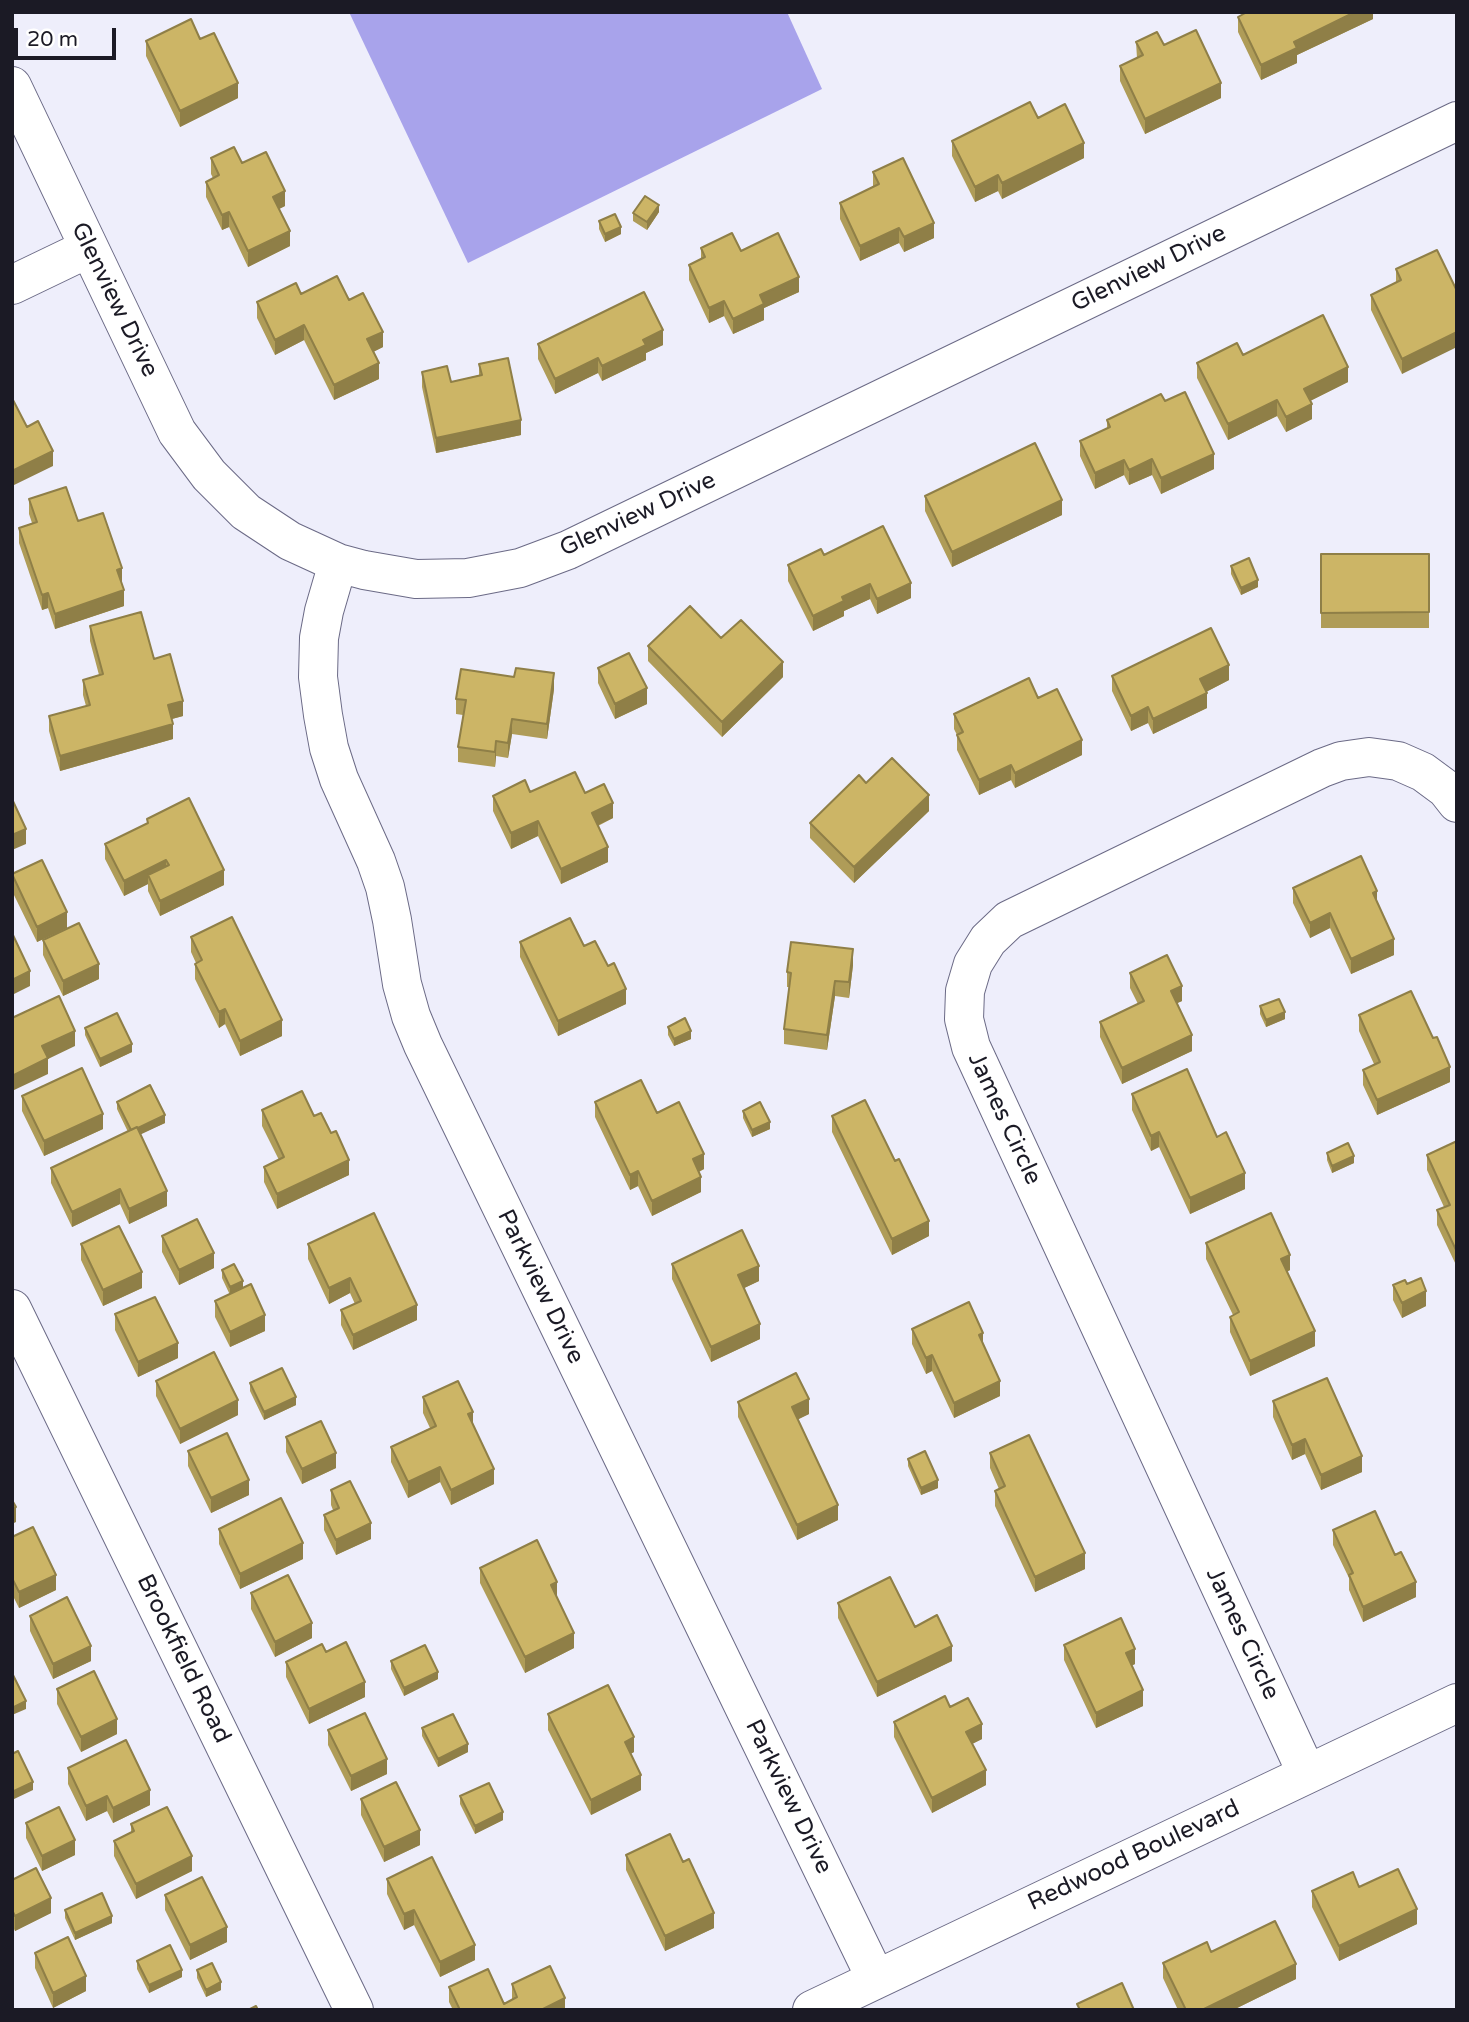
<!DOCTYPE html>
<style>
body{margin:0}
#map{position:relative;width:1469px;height:2022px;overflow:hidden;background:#eeeefb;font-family:"Varela Round",sans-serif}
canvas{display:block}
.frame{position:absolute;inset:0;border:14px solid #1b1a25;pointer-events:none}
.scale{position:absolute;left:14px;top:28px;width:102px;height:32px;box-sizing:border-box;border:4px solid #1b1a25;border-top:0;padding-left:9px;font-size:21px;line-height:24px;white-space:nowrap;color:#1b1a25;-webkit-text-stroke:5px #fff;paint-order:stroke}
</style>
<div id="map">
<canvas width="1469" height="2022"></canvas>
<div class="frame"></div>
<div class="scale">20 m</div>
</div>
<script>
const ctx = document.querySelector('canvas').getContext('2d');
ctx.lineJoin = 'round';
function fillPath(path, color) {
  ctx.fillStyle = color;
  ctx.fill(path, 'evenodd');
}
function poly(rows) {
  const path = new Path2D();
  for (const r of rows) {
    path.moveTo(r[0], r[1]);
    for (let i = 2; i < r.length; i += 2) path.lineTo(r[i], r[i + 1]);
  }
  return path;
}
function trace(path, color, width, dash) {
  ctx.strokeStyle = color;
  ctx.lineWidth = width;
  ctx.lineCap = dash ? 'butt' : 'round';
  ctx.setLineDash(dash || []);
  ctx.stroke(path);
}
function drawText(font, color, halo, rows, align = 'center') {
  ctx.font = font + ' "Varela Round",sans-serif';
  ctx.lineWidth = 5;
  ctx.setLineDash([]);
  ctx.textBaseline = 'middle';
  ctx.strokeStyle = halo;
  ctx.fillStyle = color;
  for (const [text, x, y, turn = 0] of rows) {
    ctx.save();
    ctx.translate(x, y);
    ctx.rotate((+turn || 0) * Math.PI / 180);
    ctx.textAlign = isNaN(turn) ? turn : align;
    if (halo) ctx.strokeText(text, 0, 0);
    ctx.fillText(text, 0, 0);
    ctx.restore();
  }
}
fillPath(poly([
 [349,12,787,12,822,89,468,263]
]), '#a8a3eb');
const minor = poly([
 [12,86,177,432,209,475,246,512,290,541,338,563,364,570,416,579,468,578,520,568,568,550,1457,121],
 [12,285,89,248],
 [338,563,324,611,319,638,318,677,323,715,329,748,339,779,376,861,385,887,392,920,402,984,411,1016,423,1045,876,1979],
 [12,1309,354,2010],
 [1307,1774,971,1047,964,1019,965,991,973,964,988,940,1009,920,1322,768,1341,761,1369,757,1398,761,1423,772,1446,789,1457,803],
 [812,2010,1457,1703]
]);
trace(minor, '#6b6a86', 40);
trace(minor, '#fff', 38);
fillPath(poly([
 [1373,12,1373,19,1297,55,1297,63,1261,80,1238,32,1238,17],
 [200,39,238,98,180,127,146,56,146,41],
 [1136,42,1164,45,1221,98,1145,134,1120,81,1120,66,1137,58],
 [1038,118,1084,158,1002,199,998,191,975,202,952,156,952,141],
 [211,158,242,163,285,206,279,209,290,246,248,267,229,227,222,230,206,197,206,182,213,178,211,174],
 [873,172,934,238,904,252,899,243,860,261,840,219,840,203,873,187],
 [659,212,647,230,633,221,633,213],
 [599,221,621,234,605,242,599,229],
 [701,248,741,251,799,292,764,308,764,320,733,334,724,316,709,323,689,280,689,265,701,259],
 [1396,269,1457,291,1402,374,1371,310,1371,295,1396,283],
 [349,300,383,347,373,352,379,379,334,400,304,340,275,355,257,318,257,302],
 [538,344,663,345,646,353,646,360,602,381,598,373,555,394,538,359],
 [1243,355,1348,382,1310,401,1312,419,1286,432,1277,416,1228,440,1197,378,1197,363],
 [479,364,521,435,436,453,422,387,422,372,451,382,479,375],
 [1165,401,1214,469,1161,494,1152,475,1129,485,1124,475,1095,489,1080,456,1080,441,1107,428,1107,420],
 [925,496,1062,515,952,567,925,511],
 [29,499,78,521,122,583,124,606,55,629,48,608,42,610,19,543,19,528,32,523,29,514],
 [1321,554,1429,554,1429,628,1321,628],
 [824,555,911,598,877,614,870,599,844,611,844,616,813,631,788,581,788,565],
 [1231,566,1258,587,1241,595,1231,574],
 [90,626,154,659,183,716,172,719,173,739,60,771,49,731,49,716,86,706,83,695,83,680,99,675,90,641],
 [648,646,783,677,722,737,648,661],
 [598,668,647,704,615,719,598,683],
 [1112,676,1229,680,1206,692,1207,708,1153,734,1148,723,1131,731,1112,691],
 [554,689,547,739,512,734,508,758,496,756,495,767,458,762,458,747,463,715,456,714,456,699],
 [1038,698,1082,755,1015,788,1011,780,979,795,957,750,957,735,954,729,954,714],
 [866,783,929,811,854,883,810,838,810,823],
 [530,792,585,793,613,818,598,826,608,862,561,884,538,836,511,849,493,811,493,796],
 [147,819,224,885,160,916,148,891,148,884,124,896,105,859,105,844,147,824],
 [12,874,67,928,37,942,12,891],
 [1293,888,1377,903,1394,955,1351,974,1330,928,1310,938,1293,903],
 [191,937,282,1036,240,1056,225,1024,219,1028,195,979,195,964,196,963,191,952],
 [43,940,99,979,63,996,43,955],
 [520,942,626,1004,558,1036,520,957],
 [853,965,849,998,835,996,827,1050,784,1044,784,1029,789,987,787,987,787,972],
 [1130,973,1182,1001,1177,1003,1192,1051,1122,1084,1100,1037,1100,1022,1138,1004,1130,988],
 [1260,1006,1285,1019,1266,1027,1260,1014],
 [1359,1015,1450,1082,1377,1115,1363,1085,1363,1070,1374,1064,1359,1031],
 [668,1027,691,1039,674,1046,668,1035],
 [85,1028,132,1052,100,1067,85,1035],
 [1132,1094,1217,1137,1245,1189,1190,1214,1159,1147,1151,1151,1132,1110],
 [22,1096,103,1129,44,1156,22,1111],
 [117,1102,165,1123,140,1134,167,1206,129,1224,120,1204,72,1227,51,1183,51,1168,128,1132,117,1109],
 [595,1102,657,1113,704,1169,699,1172,701,1192,652,1216,638,1186,630,1190,595,1117],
 [262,1110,314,1116,349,1175,277,1209,264,1182,264,1167,279,1160,262,1126],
 [743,1111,770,1129,752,1137,743,1118],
 [832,1116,929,1236,892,1255,832,1132],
 [1457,1141,1457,1267,1437,1225,1437,1210,1444,1207,1427,1170,1427,1155],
 [1327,1153,1354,1163,1332,1173,1327,1160],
 [162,1236,214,1268,179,1285,162,1252],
 [1206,1243,1290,1270,1287,1272,1315,1346,1250,1376,1230,1332,1230,1317,1233,1315,1206,1259],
 [81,1244,142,1288,103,1306,81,1260],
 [308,1244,417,1320,353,1350,341,1325,341,1310,355,1304,350,1293,329,1304,308,1259],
 [672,1264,759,1281,744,1288,760,1339,711,1362,672,1279],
 [222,1270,243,1289,265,1331,230,1347,215,1317,215,1301,230,1295,222,1278],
 [1407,1284,1426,1306,1402,1318,1393,1300,1393,1285],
 [115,1314,178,1358,138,1377,115,1330],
 [912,1329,983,1345,1000,1396,954,1418,932,1371,926,1374,912,1344],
 [156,1381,238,1415,180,1444,156,1396],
 [250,1383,296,1405,264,1420,250,1391],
 [423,1397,473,1424,494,1484,451,1505,440,1482,408,1498,391,1462,391,1447,430,1428,423,1413],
 [1273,1401,1362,1472,1321,1490,1305,1454,1292,1460,1273,1417],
 [738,1402,809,1414,797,1420,838,1520,797,1540,738,1417],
 [286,1437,336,1468,302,1484,286,1452],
 [188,1451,249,1495,211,1513,188,1466],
 [990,1453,1085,1569,1035,1592,995,1506,995,1491,999,1489,990,1468],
 [908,1459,938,1488,921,1495,908,1466],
 [331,1490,371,1539,336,1555,324,1530,324,1515,333,1510,331,1505],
 [219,1529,303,1559,240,1589,219,1544],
 [1333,1530,1416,1597,1363,1622,1349,1590,1349,1578,1333,1545],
 [12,1537,56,1590,19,1608,12,1594],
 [480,1568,574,1648,525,1673,480,1583],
 [251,1593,312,1638,275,1657,251,1609],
 [838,1603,915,1627,952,1661,877,1697,838,1618],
 [30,1616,91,1661,53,1679,30,1631],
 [1064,1645,1135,1664,1131,1666,1143,1706,1096,1728,1064,1660],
 [326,1652,365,1697,309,1724,286,1677,286,1662],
 [391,1661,438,1679,404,1696,391,1669],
 [57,1689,117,1734,81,1752,57,1704],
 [950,1707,982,1739,972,1744,986,1785,932,1813,894,1737,894,1722],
 [548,1714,634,1752,630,1754,641,1790,591,1815,548,1730],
 [422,1728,468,1752,438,1767,422,1736],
 [328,1730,387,1774,351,1791,328,1745],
 [68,1768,150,1805,113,1823,107,1811,86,1821,68,1784],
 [460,1796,503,1820,475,1834,460,1804],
 [361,1799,420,1845,384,1862,361,1815],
 [26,1823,75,1855,42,1871,26,1838],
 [131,1824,192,1871,136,1899,114,1856,114,1841,131,1832],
 [626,1855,714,1928,665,1951,626,1870],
 [387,1879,475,1960,440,1977,414,1925,404,1930,387,1894],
 [12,1880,51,1913,15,1931,12,1925],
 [1359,1887,1417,1924,1339,1961,1312,1907,1312,1891],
 [165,1895,227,1942,190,1960,165,1910],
 [65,1910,112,1923,75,1940,65,1918],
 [1211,1952,1296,1979,1233,2010,1178,2010,1163,1978,1163,1963],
 [35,1953,86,1991,53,2008,35,1968],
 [137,1961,182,1977,149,1993,137,1969],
 [197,1970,221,1990,206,1997,197,1978],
 [512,1984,565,2010,453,2010,449,2002,449,1987,504,2004,512,2000]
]), '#af9c58');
fillPath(poly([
 [1355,12,1373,12,1373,19,1297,55,1297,63,1261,80,1261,65,1294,42],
 [238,83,238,98,180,127,180,111],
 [1221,83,1221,98,1145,134,1145,119],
 [1084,143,1084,158,1002,199,1002,183],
 [998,175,998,191,975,202,975,187],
 [285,191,285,206,273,212,273,197],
 [659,205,659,212,647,230,647,222],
 [229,212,229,227,222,230,222,215],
 [934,223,934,238,904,252,904,237],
 [621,227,621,234,605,242,605,234],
 [899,228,899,243,860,261,860,246],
 [290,231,290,246,248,267,248,251],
 [799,277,799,292,764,308,764,320,733,334,733,319,760,295],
 [724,301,724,316,709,323,709,308],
 [304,325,304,340,275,355,275,340],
 [663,330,663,345,646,353,646,360,602,381,602,366,643,340],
 [383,332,383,347,367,355,367,339],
 [1457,332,1457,347,1402,374,1402,359],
 [598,358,598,373,555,394,555,379],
 [379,363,379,379,334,400,334,385],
 [1348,367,1348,382,1304,404,1304,389],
 [1277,400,1277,416,1228,440,1228,424],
 [1312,404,1312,419,1286,432,1286,417],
 [521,420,521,435,436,453,436,438],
 [53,451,53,466,12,486,12,471],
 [1214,454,1214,469,1161,494,1161,478],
 [1152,459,1152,475,1129,485,1129,470],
 [1124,460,1124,475,1095,489,1095,473],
 [1062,500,1062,515,952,567,952,552],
 [122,568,122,583,117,570],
 [1258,580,1258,587,1241,595,1241,588],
 [911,583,911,598,877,614,877,599],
 [870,584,870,599,844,611,844,616,813,631,813,616,842,597],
 [124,590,124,606,55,629,55,614],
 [48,593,48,608,42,610,42,595],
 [783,662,783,677,722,737,722,722],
 [1229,665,1229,680,1200,695,1200,679],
 [554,673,554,689,547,739,547,724],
 [647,688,647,704,615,719,615,704],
 [1207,693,1207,708,1153,734,1153,719],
 [183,701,183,716,168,720,168,705],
 [1148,707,1148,723,1131,731,1131,716],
 [512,719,512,734,508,758,508,743],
 [173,724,173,739,60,771,60,756],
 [1082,740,1082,755,1015,788,1015,773],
 [496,741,496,756,495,767,495,752],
 [1011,765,1011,780,979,795,979,780],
 [929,795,929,811,854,883,854,867],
 [613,803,613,818,592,828,592,813],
 [538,821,538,836,511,849,511,833],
 [26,829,26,844,12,850,12,835],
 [608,847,608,862,561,884,561,869],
 [166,860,166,875,148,875,148,884,124,896,124,881],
 [224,870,224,885,160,916,160,901],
 [1377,891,1377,906,1373,893],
 [67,912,67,928,37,942,37,927],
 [1330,913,1330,928,1310,938,1310,923],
 [1394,939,1394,955,1351,974,1351,959],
 [853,949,853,965,849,998,849,982],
 [99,964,99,979,63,996,63,981],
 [30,971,30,986,12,995,12,980],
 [835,981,835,996,827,1050,827,1035],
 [1182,986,1182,1001,1171,1006,1171,991],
 [626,989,626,1004,558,1036,558,1021],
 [225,1009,225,1024,219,1028,219,1012],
 [1285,1012,1285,1019,1266,1027,1266,1020],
 [282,1020,282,1036,240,1056,240,1041],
 [75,1031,75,1046,48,1059,48,1074,12,1091,12,1076,42,1046],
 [691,1031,691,1039,674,1046,674,1039],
 [1192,1035,1192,1051,1122,1084,1122,1068],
 [132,1044,132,1052,100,1067,100,1059],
 [1450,1067,1450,1082,1377,1115,1377,1100],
 [103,1114,103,1129,44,1156,44,1141],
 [165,1115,165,1123,131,1139,131,1131],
 [770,1122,770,1129,752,1137,752,1130],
 [1159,1132,1159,1147,1151,1151,1151,1136],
 [704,1154,704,1169,693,1174,693,1159],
 [1354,1156,1354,1163,1332,1173,1332,1166],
 [349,1160,349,1175,277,1209,277,1194],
 [638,1171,638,1186,630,1190,630,1175],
 [1245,1173,1245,1189,1190,1214,1190,1198],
 [701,1177,701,1192,652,1216,652,1201],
 [120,1189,120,1204,72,1227,72,1212],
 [167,1191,167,1206,129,1224,129,1209],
 [929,1221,929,1236,892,1255,892,1239],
 [214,1253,214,1268,179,1285,179,1270],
 [1290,1255,1290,1270,1281,1274,1281,1259],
 [759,1266,759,1281,738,1291,738,1275],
 [142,1272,142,1288,103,1306,103,1290],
 [350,1278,350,1293,329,1304,329,1288],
 [243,1281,243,1289,230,1295,230,1287],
 [1426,1291,1426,1306,1402,1318,1402,1303],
 [417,1305,417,1320,353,1350,353,1335],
 [265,1315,265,1331,230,1347,230,1332],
 [760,1324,760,1339,711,1362,711,1347],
 [1315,1331,1315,1346,1250,1376,1250,1361],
 [983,1333,983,1348,979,1335],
 [178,1343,178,1358,138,1377,138,1362],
 [932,1355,932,1371,926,1374,926,1358],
 [1000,1381,1000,1396,954,1418,954,1403],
 [296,1397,296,1405,264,1420,264,1412],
 [809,1399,809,1414,792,1422,792,1407],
 [238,1400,238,1415,180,1444,180,1429],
 [473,1412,473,1427,468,1414],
 [1305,1439,1305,1454,1292,1460,1292,1445],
 [336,1453,336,1468,302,1484,302,1469],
 [1362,1456,1362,1472,1321,1490,1321,1475],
 [440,1467,440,1482,408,1498,408,1482],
 [494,1469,494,1484,451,1505,451,1490],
 [249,1480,249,1495,211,1513,211,1498],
 [938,1480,938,1488,921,1495,921,1488],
 [838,1505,838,1520,797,1540,797,1525],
 [16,1507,16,1522,12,1524,12,1509],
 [371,1523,371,1539,336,1555,336,1540],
 [303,1543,303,1559,240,1589,240,1574],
 [1085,1553,1085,1569,1035,1592,1035,1577],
 [56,1575,56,1590,19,1608,19,1592],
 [557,1582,557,1597,551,1585],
 [1416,1582,1416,1597,1363,1622,1363,1607],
 [312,1623,312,1638,275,1657,275,1642],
 [574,1633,574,1648,525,1673,525,1657],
 [91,1646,91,1661,53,1679,53,1664],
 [952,1646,952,1661,877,1697,877,1682],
 [1135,1649,1135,1664,1126,1668,1126,1653],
 [438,1672,438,1679,404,1696,404,1688],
 [365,1682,365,1697,309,1724,309,1709],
 [1143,1690,1143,1706,1096,1728,1096,1713],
 [26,1701,26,1709,12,1715,12,1708],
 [117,1719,117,1734,81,1752,81,1737],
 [982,1724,982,1739,966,1747,966,1732],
 [634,1737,634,1752,625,1757,625,1742],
 [468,1744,468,1752,438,1767,438,1759],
 [387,1759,387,1774,351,1791,351,1776],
 [986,1770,986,1785,932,1813,932,1798],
 [641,1775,641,1790,591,1815,591,1800],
 [33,1782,33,1790,12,1800,12,1792],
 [150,1790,150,1805,113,1823,113,1808],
 [107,1796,107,1811,86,1821,86,1806],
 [503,1812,503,1820,475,1834,475,1826],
 [420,1830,420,1845,384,1862,384,1847],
 [75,1840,75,1855,42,1871,42,1856],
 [192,1856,192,1871,136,1899,136,1884],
 [51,1898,51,1913,15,1931,15,1916],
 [1417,1909,1417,1924,1339,1961,1339,1946],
 [414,1910,414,1925,404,1930,404,1914],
 [714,1913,714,1928,665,1951,665,1936],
 [112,1916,112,1923,75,1940,75,1933],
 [227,1927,227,1942,190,1960,190,1945],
 [475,1945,475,1960,440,1977,440,1962],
 [1296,1964,1296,1979,1233,2010,1202,2010],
 [182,1970,182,1977,149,1993,149,1985],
 [86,1976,86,1991,53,2008,53,1993],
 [221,1982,221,1990,206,1997,206,1990],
 [565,1998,565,2010,541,2010]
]), '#8f7f47');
const building = poly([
 [1247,12,1355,12,1294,42,1297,48,1261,65,1238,17,1247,12],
 [191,19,200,39,214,33,238,83,180,111,146,41,191,19],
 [1196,30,1221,83,1145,119,1120,66,1143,55,1136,42,1157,32,1164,45,1196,30],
 [1030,102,1038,118,1065,104,1084,143,1002,183,998,175,975,187,952,141,1030,102],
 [234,147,242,163,266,152,285,191,273,197,290,231,248,251,229,212,222,215,206,182,219,175,211,158,234,147],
 [903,158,934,223,904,237,899,228,860,246,840,203,879,184,873,172,903,158],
 [645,196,659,205,647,222,633,213,645,196],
 [615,214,621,227,605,234,599,221,615,214],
 [732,233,741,251,778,233,799,277,760,295,764,304,733,319,724,301,709,308,689,265,705,257,701,248,732,233],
 [1437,250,1457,291,1457,332,1402,359,1371,295,1401,280,1396,269,1437,250],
 [337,276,349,300,363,293,383,332,367,339,379,363,334,385,304,325,275,340,257,302,296,283,301,294,337,276],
 [644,292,663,330,643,340,646,345,602,366,598,358,555,379,538,344,644,292],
 [1323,315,1348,367,1304,389,1312,404,1286,417,1277,400,1228,424,1197,363,1237,343,1243,355,1323,315],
 [508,358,521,420,436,438,422,372,447,366,451,382,482,375,479,364,508,358],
 [1185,392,1214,454,1161,478,1152,459,1129,470,1124,460,1095,473,1080,441,1110,427,1107,420,1161,394,1165,401,1185,392],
 [12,398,27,427,38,421,53,451,12,471,12,398],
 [1035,443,1062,500,952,552,925,496,1035,443],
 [66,487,78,521,103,513,122,568,117,570,124,590,55,614,48,593,42,595,19,528,37,522,29,499,66,487],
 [883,526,911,583,877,599,870,584,842,597,844,601,813,616,788,565,821,549,824,555,883,526],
 [1321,554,1429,554,1429,612,1321,613,1321,554],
 [1249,558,1258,580,1241,588,1231,566,1249,558],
 [690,606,721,638,741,620,783,662,722,722,648,646,690,606],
 [141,612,154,659,170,654,183,701,168,705,173,724,60,756,49,716,90,705,83,680,103,674,90,626,141,612],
 [1211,628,1229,665,1200,679,1207,693,1153,719,1148,707,1131,716,1112,676,1211,628],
 [629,653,647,688,615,704,598,668,629,653],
 [516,668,554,673,547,724,512,719,508,743,496,741,495,752,458,747,466,700,456,699,461,669,514,677,516,668],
 [1029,678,1038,698,1057,689,1082,740,1015,773,1011,765,979,780,957,735,963,732,954,714,1029,678],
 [892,758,929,795,854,867,810,823,859,775,866,783,892,758],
 [575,772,585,793,604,784,613,803,592,813,608,847,561,869,538,821,511,833,493,796,525,780,530,792,575,772],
 [189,798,224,870,160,901,148,875,169,865,166,860,124,881,105,844,148,823,147,819,189,798],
 [12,799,26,829,12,835,12,799],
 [1361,856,1377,891,1373,893,1394,939,1351,959,1330,913,1310,923,1293,888,1361,856],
 [42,860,67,912,37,927,12,874,42,860],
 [232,917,282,1020,240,1041,225,1009,219,1012,195,964,202,960,191,937,232,917],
 [570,918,584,946,595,941,608,966,614,963,626,989,558,1021,520,942,570,918],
 [79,923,99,964,63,981,43,940,79,923],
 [12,933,30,971,12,980,12,933],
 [791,942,853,949,849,982,835,981,827,1035,784,1029,791,973,787,972,791,942],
 [1167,955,1182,986,1171,991,1192,1035,1122,1068,1100,1022,1144,1001,1130,973,1167,955],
 [1411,991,1433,1038,1437,1037,1450,1067,1377,1100,1363,1070,1380,1062,1359,1015,1411,991],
 [59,996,75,1031,42,1046,48,1058,12,1076,12,1018,59,996],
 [1279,999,1285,1012,1266,1020,1260,1006,1279,999],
 [117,1013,132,1044,100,1059,85,1028,117,1013],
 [685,1018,691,1031,674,1039,668,1027,685,1018],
 [82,1068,103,1114,44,1141,22,1096,82,1068],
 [1187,1069,1217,1137,1226,1132,1245,1173,1190,1198,1159,1132,1151,1136,1132,1094,1187,1069],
 [641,1080,657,1113,679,1102,704,1154,693,1159,701,1177,652,1201,638,1171,630,1175,595,1102,641,1080],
 [150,1085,165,1115,138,1128,137,1127,131,1130,117,1102,150,1085],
 [302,1091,314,1116,321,1113,331,1133,336,1131,349,1160,277,1194,264,1167,284,1157,262,1110,302,1091],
 [865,1100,895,1161,899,1159,929,1221,892,1239,832,1116,865,1100],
 [760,1102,770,1122,752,1130,743,1111,760,1102],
 [137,1127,167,1191,129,1209,120,1189,72,1212,51,1168,137,1127],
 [1457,1141,1457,1252,1437,1210,1450,1205,1427,1155,1457,1141],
 [1348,1143,1354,1156,1332,1166,1327,1153,1348,1143],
 [374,1213,417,1305,353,1335,341,1310,361,1301,350,1278,329,1288,308,1244,374,1213],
 [1271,1213,1290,1255,1281,1259,1315,1331,1250,1361,1230,1317,1239,1312,1206,1243,1271,1213],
 [197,1219,214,1253,179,1270,162,1236,197,1219],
 [119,1226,142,1272,103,1290,81,1244,119,1226],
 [742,1230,759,1266,738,1275,760,1324,711,1347,672,1264,742,1230],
 [234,1264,243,1281,230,1287,222,1270,234,1264],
 [1421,1278,1426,1291,1402,1303,1393,1285,1405,1280,1407,1284,1421,1278],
 [251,1284,265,1315,230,1332,215,1301,251,1284],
 [155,1297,178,1343,138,1362,115,1314,155,1297],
 [969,1302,983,1333,979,1335,1000,1381,954,1403,932,1355,926,1358,912,1329,969,1302],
 [214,1352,238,1400,180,1429,156,1381,214,1352],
 [282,1368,296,1397,264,1412,250,1383,282,1368],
 [796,1373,809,1399,792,1407,838,1505,797,1525,738,1402,796,1373],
 [1327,1378,1362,1456,1321,1475,1305,1439,1292,1445,1273,1401,1327,1378],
 [458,1381,473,1412,468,1414,494,1469,451,1490,440,1467,408,1482,391,1447,436,1426,423,1397,458,1381],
 [321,1421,336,1453,302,1469,286,1437,321,1421],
 [227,1433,249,1480,211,1498,188,1451,227,1433],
 [1029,1435,1085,1553,1035,1577,995,1491,1005,1486,990,1453,1029,1435],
 [925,1451,938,1480,921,1488,908,1459,925,1451],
 [350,1481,371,1523,336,1540,324,1515,339,1508,331,1490,350,1481],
 [281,1498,303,1543,240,1574,219,1529,281,1498],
 [12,1500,16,1507,12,1509,12,1500],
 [1375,1511,1395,1555,1401,1552,1416,1582,1363,1607,1349,1575,1353,1573,1333,1530,1375,1511],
 [33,1527,56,1575,19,1592,12,1578,12,1537,33,1527],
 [537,1540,557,1582,551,1585,574,1633,525,1657,480,1568,537,1540],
 [288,1575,312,1623,275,1642,251,1593,288,1575],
 [890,1577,915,1627,937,1615,952,1646,877,1682,838,1603,890,1577],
 [67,1597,91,1646,53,1664,30,1616,67,1597],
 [1121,1618,1135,1649,1126,1653,1143,1690,1096,1713,1064,1645,1121,1618],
 [346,1642,365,1682,309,1709,286,1662,322,1644,326,1652,346,1642],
 [425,1645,438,1672,404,1688,391,1661,425,1645],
 [94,1671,117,1719,81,1737,57,1689,94,1671],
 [12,1673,26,1701,12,1708,12,1673],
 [608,1685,634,1737,625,1742,641,1775,591,1800,548,1714,608,1685],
 [945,1696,950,1707,968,1698,982,1724,966,1732,986,1770,932,1798,894,1722,945,1696],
 [365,1713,387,1759,351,1776,328,1730,365,1713],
 [453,1714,468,1744,438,1759,422,1728,453,1714],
 [126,1740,150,1790,113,1808,107,1796,86,1806,68,1768,126,1740],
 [18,1751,33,1782,12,1792,12,1754,18,1751],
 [396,1782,420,1830,384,1847,361,1799,396,1782],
 [489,1783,503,1812,475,1826,460,1796,489,1783],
 [59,1807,75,1840,42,1856,26,1823,59,1807],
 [167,1807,192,1856,136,1884,114,1841,134,1831,131,1824,167,1807],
 [670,1834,683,1862,689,1859,714,1913,665,1936,626,1855,670,1834],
 [432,1857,475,1945,440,1962,414,1910,404,1914,387,1879,432,1857],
 [36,1868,51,1898,15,1916,12,1910,12,1880,36,1868],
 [1398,1869,1417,1909,1339,1946,1312,1891,1353,1872,1359,1887,1398,1869],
 [202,1877,227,1927,190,1945,165,1895,202,1877],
 [102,1893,112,1916,75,1933,65,1910,102,1893],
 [1275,1921,1296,1964,1202,2010,1186,2010,1163,1963,1207,1942,1211,1952,1275,1921],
 [68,1937,86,1976,53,1993,35,1953,68,1937],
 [170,1945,182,1970,149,1985,137,1961,170,1945],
 [212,1963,221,1982,206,1990,197,1970,212,1963],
 [550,1966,565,1998,541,2010,460,2010,449,1987,488,1969,504,2004,517,1997,512,1984,550,1966],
 [1122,1983,1134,2010,1080,2010,1077,2004,1122,1983],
 [256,2006,258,2010,248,2010,256,2006]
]);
fillPath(building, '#ccb566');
trace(building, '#8f7f47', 2);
drawText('24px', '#1b1a25', '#fff', [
 ["Glenview Drive",1149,269,-26],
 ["Glenview Drive",114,300,64],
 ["Glenview Drive",638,515,-25],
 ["James Circle",1004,1119,65],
 ["Parkview Drive",540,1287,64],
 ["James Circle",1242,1634,65],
 ["Brookfield Road",183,1659,64],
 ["Parkview Drive",788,1797,64],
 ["Redwood Boulevard",1134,1856,-25]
]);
</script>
